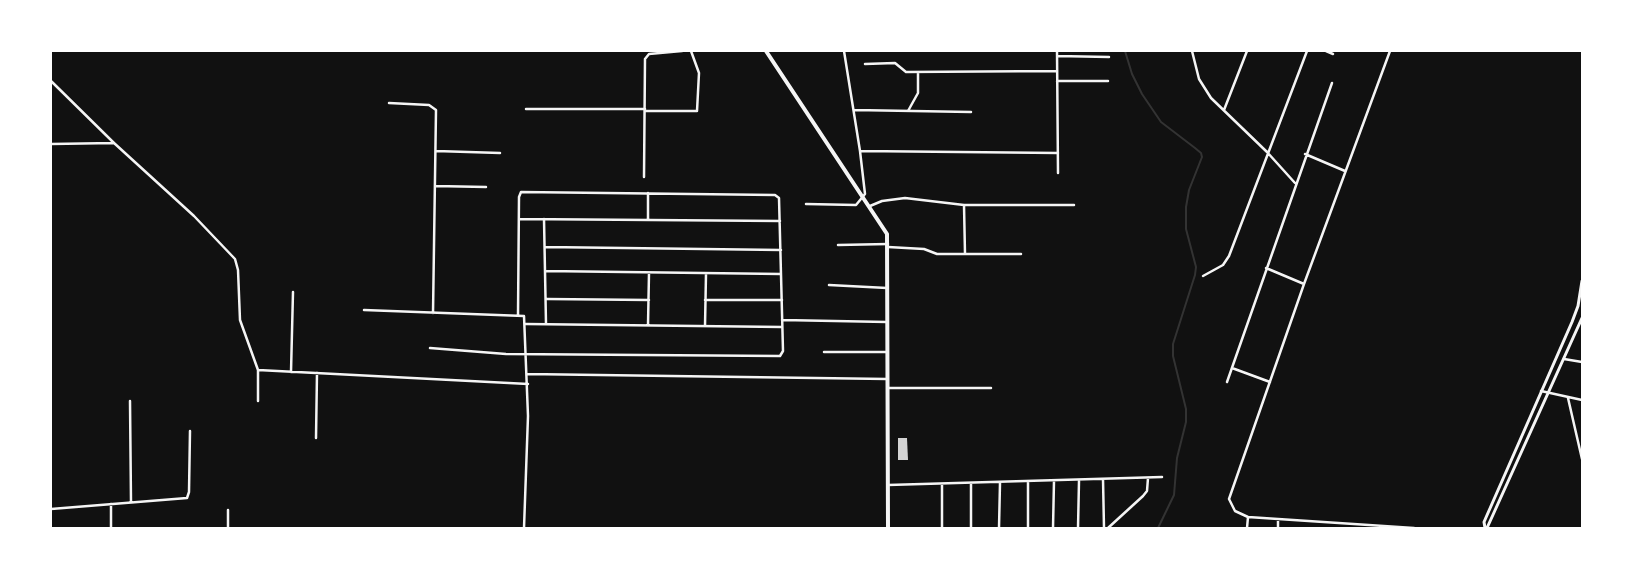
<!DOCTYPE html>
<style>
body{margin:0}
#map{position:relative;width:1633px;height:579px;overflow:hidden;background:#111;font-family:Roboto,sans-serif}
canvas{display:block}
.frame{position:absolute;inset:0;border:52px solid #fff;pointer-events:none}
</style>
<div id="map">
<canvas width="1633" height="579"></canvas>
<div class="frame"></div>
</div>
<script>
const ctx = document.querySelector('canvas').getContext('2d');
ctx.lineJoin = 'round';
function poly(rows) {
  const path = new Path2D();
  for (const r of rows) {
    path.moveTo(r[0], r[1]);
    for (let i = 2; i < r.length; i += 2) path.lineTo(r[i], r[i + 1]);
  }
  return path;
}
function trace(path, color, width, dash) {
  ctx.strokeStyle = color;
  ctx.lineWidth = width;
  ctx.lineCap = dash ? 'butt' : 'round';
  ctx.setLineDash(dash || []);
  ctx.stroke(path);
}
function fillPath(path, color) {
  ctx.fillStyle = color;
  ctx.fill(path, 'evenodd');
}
trace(poly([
 [1125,51,1132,74,1142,94,1161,122,1195,148,1201,153,1202,157,1189,190,1186,207,1186,229,1196,267,1195,275,1173,344,1173,356,1186,409,1186,422,1177,458,1174,495,1158,528]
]), '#333', 2);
fillPath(poly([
 [898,438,907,438,908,460,898,460]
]), '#d3d3d3');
trace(poly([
 [1057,51,1058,173],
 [1192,51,1199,79,1211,98,1267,152,1295,183],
 [1326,51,1333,54],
 [1390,51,1304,284,1229,499,1235,511,1248,517,1414,528],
 [1057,56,1109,57],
 [865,64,895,63,906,72,1057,71],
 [51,81,114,143,194,216,235,259,238,270,240,320,258,370,258,401],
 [1057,81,1108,81],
 [389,103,429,105,436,110,433,313],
 [526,109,645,109],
 [854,110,971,112],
 [1224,110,1247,51],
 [646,111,697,111,699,73,691,51],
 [908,111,918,93,918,73],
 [51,144,114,143],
 [436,151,500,153],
 [860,151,1058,153],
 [1305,154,1345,171],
 [644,177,645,59,649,54,682,51],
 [435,186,486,187],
 [806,204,856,205,865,194,860,151,844,51],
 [964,205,965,254],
 [870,206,882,201,905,198,964,205,1074,205],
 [519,219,780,221],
 [544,219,546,324],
 [648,220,648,193],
 [838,245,888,244],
 [545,247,781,250],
 [888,247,924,249,937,254,1021,254],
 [1266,268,1304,284],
 [545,271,781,274],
 [1203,276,1223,265,1229,256,1307,51],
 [829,285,887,288],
 [547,299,649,300],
 [705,300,782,300],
 [364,310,524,316,528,416,524,528],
 [782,320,887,322],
 [526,324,782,327],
 [648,325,649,273],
 [705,326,706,274],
 [430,348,506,354,780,356,783,351,779,198,775,195,521,192,519,197,518,315],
 [824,352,887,352],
 [1564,359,1582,362],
 [1232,368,1270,382],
 [258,370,528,384],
 [291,372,293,292],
 [527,374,887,379],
 [1227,382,1332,83],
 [888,388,991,388],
 [1541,391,1582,400],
 [1568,398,1582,459],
 [130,401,131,502],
 [316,438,317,373],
 [1103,479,1104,528],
 [888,485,1162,477],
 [111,504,111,528],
 [51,509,187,498,189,492,190,431],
 [228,510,228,528],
 [942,528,942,484],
 [971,528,971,483],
 [999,528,1000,483],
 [1028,528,1028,482],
 [1053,528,1054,481],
 [1078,528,1079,481],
 [1108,528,1143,496,1147,491,1148,478],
 [1247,528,1248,517],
 [1278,528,1278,521]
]), '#f5f5f5', 2.5);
trace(poly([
 [1485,528,1484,522,1572,322,1578,306,1582,281],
 [1487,528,1582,318]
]), '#f5f5f5', 3);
trace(poly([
 [766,51,887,234,888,528]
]), '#f5f5f5', 4);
</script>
